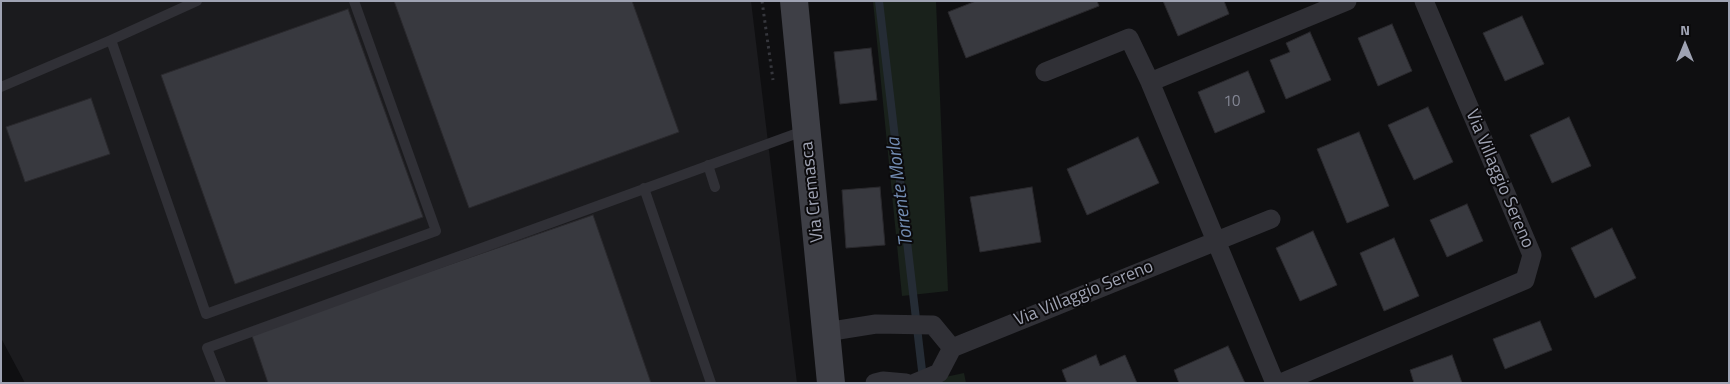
<!DOCTYPE html>
<style>
body{margin:0}
#map{position:relative;width:1730px;height:384px;overflow:hidden;background:#0f0f11;font-family:"Titillium Web",sans-serif}
canvas{display:block}
.frame{position:absolute;inset:0;border:2px solid #9fa3b3;pointer-events:none}
.north{position:absolute;left:1660px;top:20px;width:50px;height:50px;-webkit-text-stroke:4px #0b0a0c;paint-order:stroke;rotate:0deg;font-size:14px;font-weight:700;line-height:20px;text-align:center;color:#9fa3b3}
.north::after{content:'';display:block;margin:auto;width:18px;height:22px;background:#9fa3b3;clip-path:polygon(50% 0,100% 100%,50% 72%,0 100%)}
</style>
<div id="map">
<canvas width="1730" height="384"></canvas>
<div class="frame"></div>
<div class="north">N</div>
</div>
<script>
const ctx = document.querySelector('canvas').getContext('2d');
ctx.lineJoin = 'round';
function fillPath(path, color) {
  ctx.fillStyle = color;
  ctx.fill(path, 'evenodd');
}
function poly(rows) {
  const path = new Path2D();
  for (const r of rows) {
    path.moveTo(r[0], r[1]);
    for (let i = 2; i < r.length; i += 2) path.lineTo(r[i], r[i + 1]);
  }
  return path;
}
function trace(path, color, width, dash) {
  ctx.strokeStyle = color;
  ctx.lineWidth = width;
  ctx.lineCap = dash ? 'butt' : 'round';
  ctx.setLineDash(dash || []);
  ctx.stroke(path);
}
function drawText(font, color, halo, rows, align = 'center') {
  ctx.font = font + ' "Titillium Web",sans-serif';
  ctx.lineWidth = 4;
  ctx.setLineDash([]);
  ctx.textBaseline = 'middle';
  ctx.strokeStyle = halo;
  ctx.fillStyle = color;
  for (const [text, x, y, turn = 0] of rows) {
    ctx.save();
    ctx.translate(x, y);
    ctx.rotate((+turn || 0) * Math.PI / 180);
    ctx.textAlign = isNaN(turn) ? turn : align;
    if (halo) ctx.strokeText(text, 0, 0);
    ctx.fillText(text, 0, 0);
    ctx.restore();
  }
}
fillPath(poly([
 [1,1,751,1,797,383,25,383,1,338]
]), '#1b1b1e');
fillPath(poly([
 [873,1,936,1,948,291,902,296],
 [964,373,966,383,917,383]
]), '#19211b');
trace(poly([
 [879,1,923,379]
]), '#252c35', 8);
const building = poly([
 [394,1,632,1,679,132,469,208,394,1],
 [976,1,1097,1,1099,6,966,58,948,12,976,1],
 [1163,1,1224,1,1229,14,1178,36,1163,1],
 [348,9,423,217,235,284,161,75,348,9],
 [1522,16,1544,64,1505,81,1483,33,1522,16],
 [1392,24,1412,71,1378,86,1358,38,1392,24],
 [1310,32,1331,80,1286,99,1270,60,1290,52,1286,43,1310,32],
 [871,48,877,100,840,104,834,52,871,48],
 [1248,71,1265,112,1215,133,1198,92,1248,71],
 [91,98,110,154,25,182,6,127,91,98],
 [1428,107,1453,162,1414,180,1388,125,1428,107],
 [1569,117,1591,166,1552,183,1530,135,1569,117],
 [1359,132,1389,206,1347,223,1317,149,1359,132],
 [1138,137,1159,183,1087,215,1067,169,1138,137],
 [880,187,885,245,846,248,842,190,880,187],
 [1032,187,1041,242,980,252,970,197,1032,187],
 [1467,204,1483,241,1447,257,1430,220,1467,204],
 [593,215,651,383,268,383,251,333,593,215],
 [1612,228,1636,278,1595,298,1571,248,1612,228],
 [1313,231,1337,285,1300,301,1276,248,1313,231],
 [1394,238,1419,296,1384,311,1360,253,1394,238],
 [1540,321,1552,350,1505,369,1493,339,1540,321],
 [1228,346,1245,383,1179,383,1174,370,1228,346],
 [1096,355,1100,366,1125,355,1137,383,1067,383,1062,370,1096,355],
 [1452,355,1462,383,1414,383,1410,370,1452,355]
]);
fillPath(building, '#38393f');
trace(building, '#2a292d', 1);
trace(poly([
 [762,1,773,80]
]), '#36373d', 3, [2.5, 4]);
trace(poly([
 [197,1,111,40,206,314,436,231,354,1],
 [1,87,111,40],
 [708,165,715,187],
 [644,188,711,383],
 [221,383,207,348,806,130]
]), '#303036', 10);
trace(poly([
 [1045,72,1129,38,1150,82,1275,383],
 [1150,82,1347,1],
 [826,332,876,324,933,325,952,348,939,373,915,383],
 [952,348,1271,219],
 [875,383,883,381,906,383],
 [1281,383,1525,280,1532,255,1424,1]
]), '#303036', 19);
trace(poly([
 [794,1,831,383]
]), '#3e3f46', 28);
drawText('15px', '#858896', null, [
 ["10",1232,102]
]);
drawText('18px', '#9fa3b3', '#0b0a0c', [
 ["Via Villaggio Sereno",1499,179,67],
 ["Via Cremasca",813,192,-96],
 ["Via Villaggio Sereno",1084,294,-22]
]);
drawText('italic 19px', '#728cb2', '#0b0a0c', [
 ["Torrente Morla",901,192,-97]
]);
</script>
